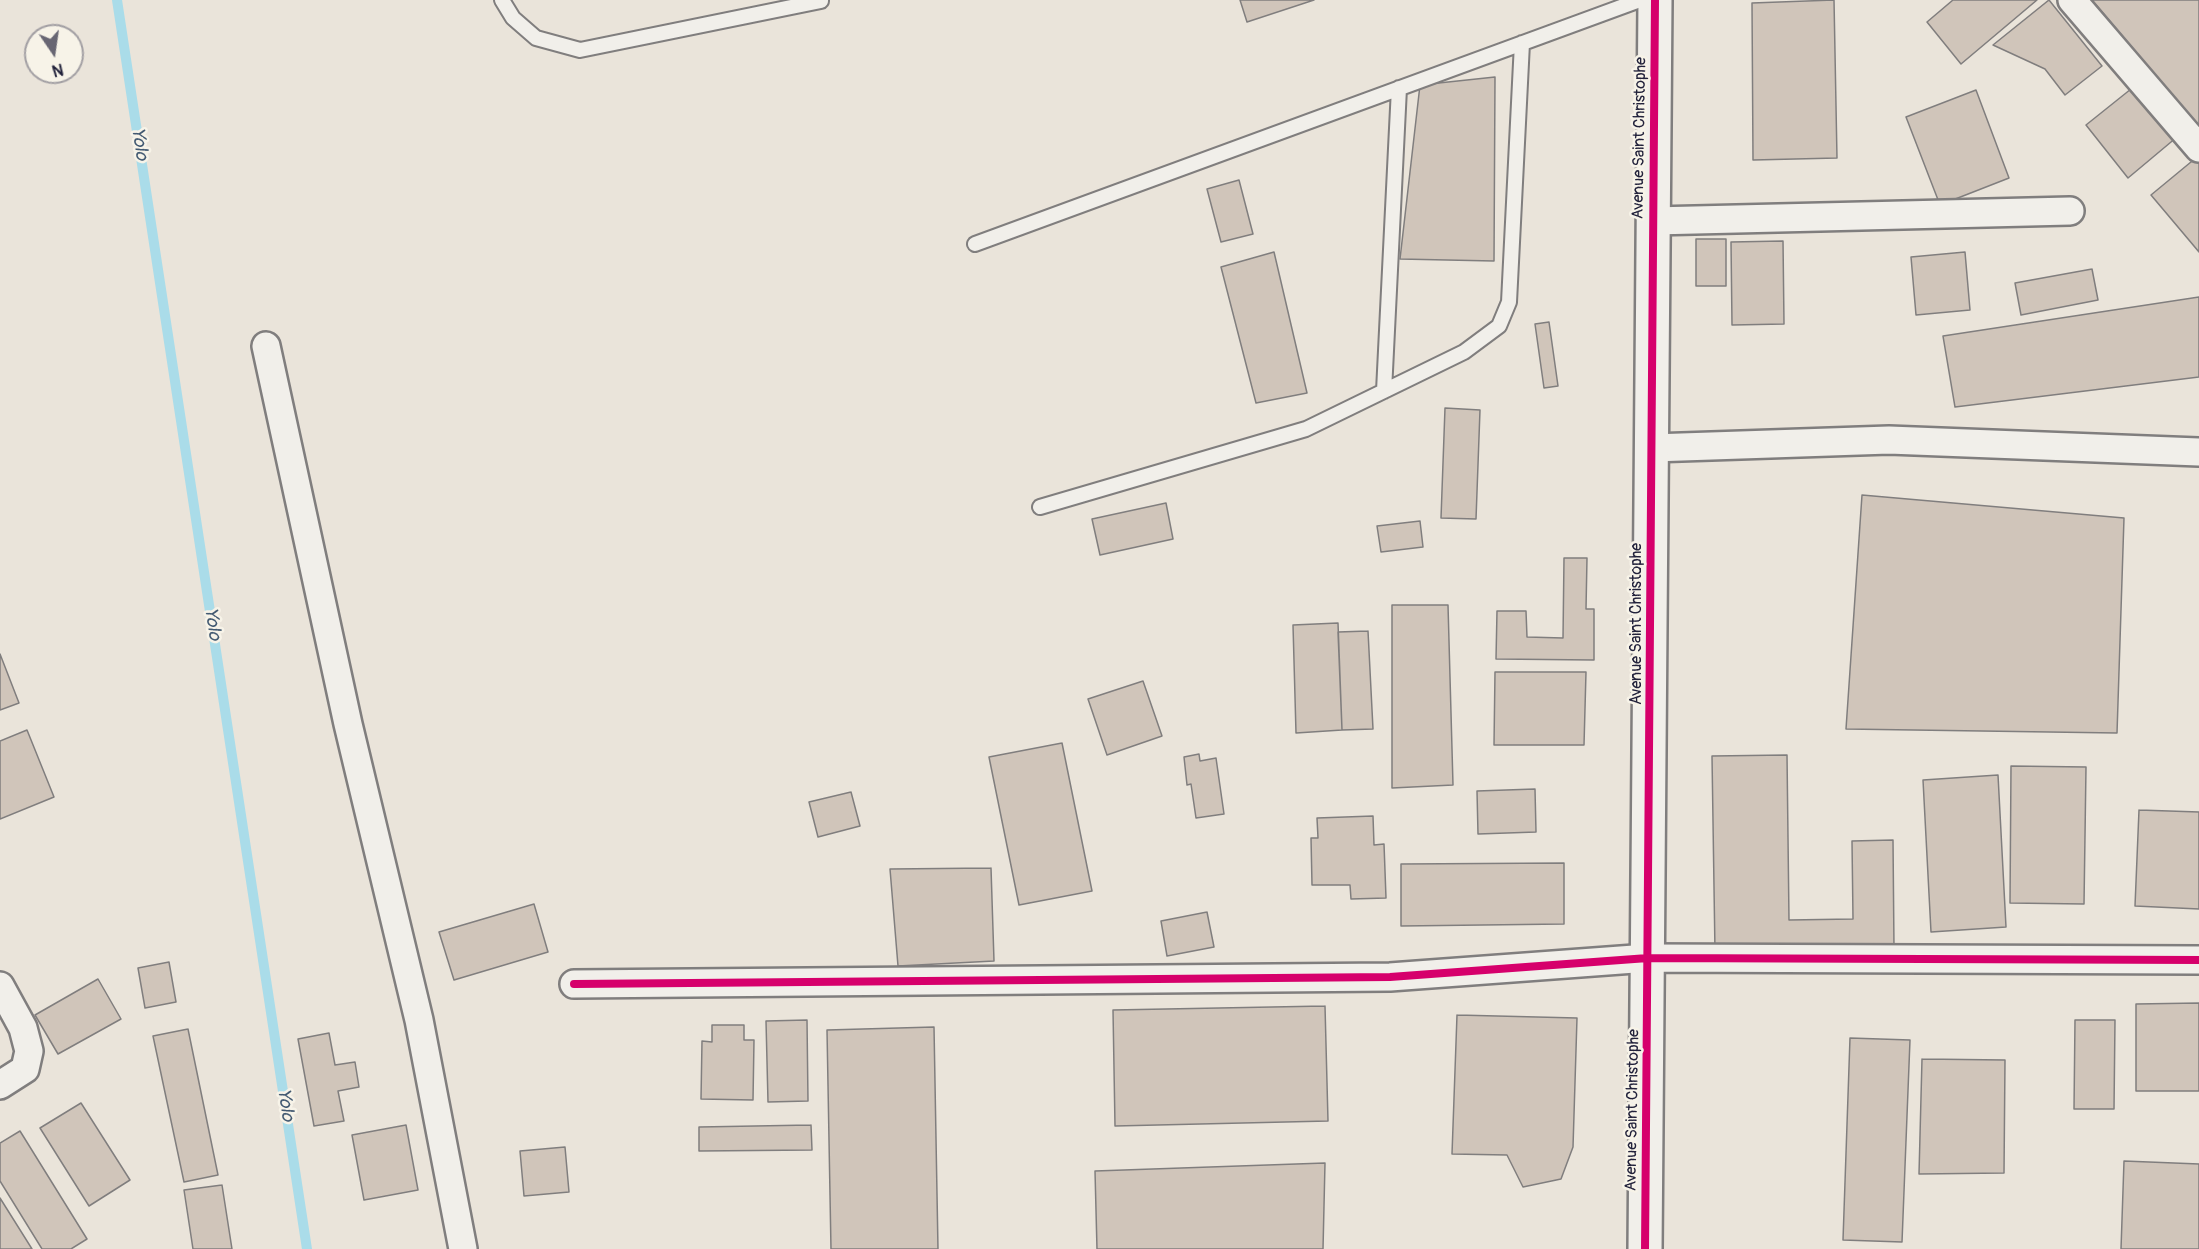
<!DOCTYPE html>
<style>
body{margin:0}
#map{position:relative;width:2199px;height:1249px;overflow:hidden;background:#eae4da;font-family:Pangolin,sans-serif}
canvas{display:block}
.north{position:absolute;left:24px;top:24px;width:60px;height:60px;box-sizing:border-box;background:#f7f3e8;border:2px solid #a29fa3;border-radius:50%;rotate:167deg;font-size:16px;font-weight:700;line-height:24px;text-align:center;color:#22223b}
.north::after{content:'';display:block;margin:auto;width:21px;height:27px;background:#686673;clip-path:polygon(50% 0,100% 100%,50% 72%,0 100%)}
</style>
<div id="map">
<canvas width="2199" height="1249"></canvas>
<div class="north">N</div>
</div>
<script>
const ctx = document.querySelector('canvas').getContext('2d');
ctx.lineJoin = 'round';
function poly(rows) {
  const path = new Path2D();
  for (const r of rows) {
    path.moveTo(r[0], r[1]);
    for (let i = 2; i < r.length; i += 2) path.lineTo(r[i], r[i + 1]);
  }
  return path;
}
function trace(path, color, width, dash) {
  ctx.strokeStyle = color;
  ctx.lineWidth = width;
  ctx.lineCap = dash ? 'butt' : 'round';
  ctx.setLineDash(dash || []);
  ctx.stroke(path);
}
function fillPath(path, color) {
  ctx.fillStyle = color;
  ctx.fill(path, 'evenodd');
}
function drawText(font, color, halo, rows, align = 'center') {
  ctx.font = font + ' Pangolin,sans-serif';
  ctx.lineWidth = 5;
  ctx.setLineDash([]);
  ctx.textBaseline = 'middle';
  ctx.strokeStyle = halo;
  ctx.fillStyle = color;
  for (const [text, x, y, turn = 0] of rows) {
    ctx.save();
    ctx.translate(x, y);
    ctx.rotate((+turn || 0) * Math.PI / 180);
    ctx.textAlign = isNaN(turn) ? turn : align;
    if (halo) ctx.strokeText(text, 0, 0);
    ctx.fillText(text, 0, 0);
    ctx.restore();
  }
}
trace(poly([
 [117,0,307,1249]
]), '#aadce9', 10);
const building = poly([
 [1240,0,1314,0,1247,22,1240,0],
 [1834,0,1837,158,1753,160,1752,3,1834,0],
 [1953,0,2037,0,1961,64,1927,22,1953,0],
 [2049,0,2102,66,2065,95,2045,69,1993,45,2049,0],
 [2092,0,2199,0,2199,127,2092,0],
 [1495,77,1494,261,1400,259,1420,85,1495,77],
 [2136,85,2177,137,2128,178,2086,125,2136,85],
 [1976,90,2009,178,1940,205,1906,117,1976,90],
 [2197,157,2199,160,2199,252,2151,195,2197,157],
 [1239,180,1253,234,1221,242,1207,189,1239,180],
 [1696,239,1726,239,1726,286,1696,286,1696,239],
 [1783,241,1784,324,1732,325,1731,242,1783,241],
 [1274,252,1307,393,1256,403,1221,267,1274,252],
 [1965,252,1970,310,1916,315,1911,257,1965,252],
 [2092,269,2098,300,2021,315,2015,283,2092,269],
 [2199,297,2199,377,1955,407,1943,336,2199,297],
 [1549,322,1558,386,1544,388,1535,324,1549,322],
 [1445,408,1480,410,1476,519,1441,518,1445,408],
 [1862,495,2124,518,2117,733,1846,729,1862,495],
 [1166,503,1173,539,1100,555,1092,519,1166,503],
 [1420,521,1423,547,1381,552,1377,526,1420,521],
 [1564,558,1587,558,1586,609,1594,609,1594,660,1496,659,1497,611,1526,611,1527,637,1563,638,1564,558],
 [1392,605,1448,605,1453,785,1392,788,1392,605],
 [1338,623,1342,730,1296,733,1293,625,1338,623],
 [1368,631,1373,729,1342,730,1338,632,1368,631],
 [0,654,19,703,0,710,0,654],
 [1495,672,1586,672,1584,745,1494,745,1495,672],
 [1143,681,1162,736,1107,755,1088,699,1143,681],
 [27,730,54,797,0,819,0,741,27,730],
 [1062,743,1092,891,1019,905,989,757,1062,743],
 [1199,754,1200,761,1216,758,1224,814,1196,818,1191,784,1187,785,1184,757,1199,754],
 [1787,755,1789,920,1853,919,1852,841,1893,840,1894,949,1715,952,1712,756,1787,755],
 [2011,766,2086,767,2084,904,2010,903,2011,766],
 [1998,775,2006,927,1931,932,1923,780,1998,775],
 [1535,789,1536,832,1478,834,1477,791,1535,789],
 [851,792,860,826,818,837,809,802,851,792],
 [2139,810,2199,812,2199,909,2135,906,2139,810],
 [1373,816,1374,845,1384,844,1386,898,1351,899,1350,885,1312,885,1311,838,1318,838,1317,818,1373,816],
 [1564,863,1564,924,1401,926,1401,864,1564,863],
 [991,868,994,961,898,966,890,869,991,868],
 [534,904,548,952,454,980,439,932,534,904],
 [1207,912,1214,947,1167,956,1161,921,1207,912],
 [169,962,176,1002,145,1008,138,968,169,962],
 [98,979,121,1019,58,1054,35,1015,98,979],
 [2199,1003,2199,1091,2136,1091,2136,1004,2199,1003],
 [1325,1006,1328,1121,1115,1126,1113,1010,1325,1006],
 [1457,1015,1577,1018,1573,1147,1561,1179,1523,1187,1507,1155,1452,1154,1457,1015],
 [807,1020,808,1101,768,1102,766,1021,807,1020],
 [2075,1020,2115,1020,2114,1109,2074,1109,2075,1020],
 [712,1025,744,1025,744,1040,754,1040,753,1100,701,1099,702,1041,712,1042,712,1025],
 [934,1027,938,1249,831,1249,827,1030,934,1027],
 [188,1029,218,1175,184,1182,153,1036,188,1029],
 [329,1033,335,1065,355,1062,359,1087,338,1091,344,1121,314,1126,298,1039,329,1033],
 [1850,1038,1910,1040,1902,1242,1843,1240,1850,1038],
 [1922,1059,2005,1060,2004,1173,1919,1174,1922,1059],
 [81,1103,130,1180,89,1206,40,1128,81,1103],
 [406,1125,418,1190,364,1200,352,1135,406,1125],
 [811,1125,812,1150,699,1151,699,1127,811,1125],
 [20,1131,87,1239,71,1249,42,1249,0,1181,0,1143,20,1131],
 [565,1147,569,1192,524,1196,520,1151,565,1147],
 [2124,1161,2199,1164,2199,1249,2121,1249,2124,1161],
 [1325,1163,1323,1249,1097,1249,1095,1171,1325,1163],
 [222,1185,232,1249,193,1249,184,1190,222,1185],
 [0,1198,32,1249,0,1249,0,1198]
]);
fillPath(building, '#d0c5ba');
trace(building, '#807e7e', 1.5);
const lane = poly([
 [502,0,513,18,536,38,580,50,821,1],
 [975,244,1640,0],
 [1384,391,1399,88],
 [1040,507,1306,429,1464,352,1499,326,1509,302,1522,43]
]);
const street = poly([
 [2072,0,2199,148],
 [1653,221,2070,211],
 [266,346,348,724,419,1020,463,1249],
 [1652,448,1889,440,2199,452],
 [574,984,1390,977,1648,958,2199,960],
 [0,986,23,1028,29,1051,25,1069,0,1085]
]);
const secondary = poly([
 [1645,1249,1655,0]
]);
trace(lane, '#807e7e', 18);
trace(street, '#807e7e', 32);
trace(secondary, '#807e7e', 38);
trace(lane, '#f1efea', 14);
trace(street, '#f1efea', 27);
trace(secondary, '#f1efea', 33);
trace(poly([
 [574,984,1390,977,1648,958,2199,960],
 [1645,1249,1655,0]
]), '#d6006c', 8);
drawText('16px', '#22223b', '#f7f3e8', [
 ["Avenue Saint Christophe",1640,138,-89],
 ["Avenue Saint Christophe",1637,624,-90],
 ["Avenue Saint Christophe",1633,1110,-89]
]);
drawText('italic 18px', '#425971', '#f7f3e8', [
 ["Yolo",139,144,81],
 ["Yolo",212,624,81],
 ["Yolo",285,1105,81]
]);
</script>
